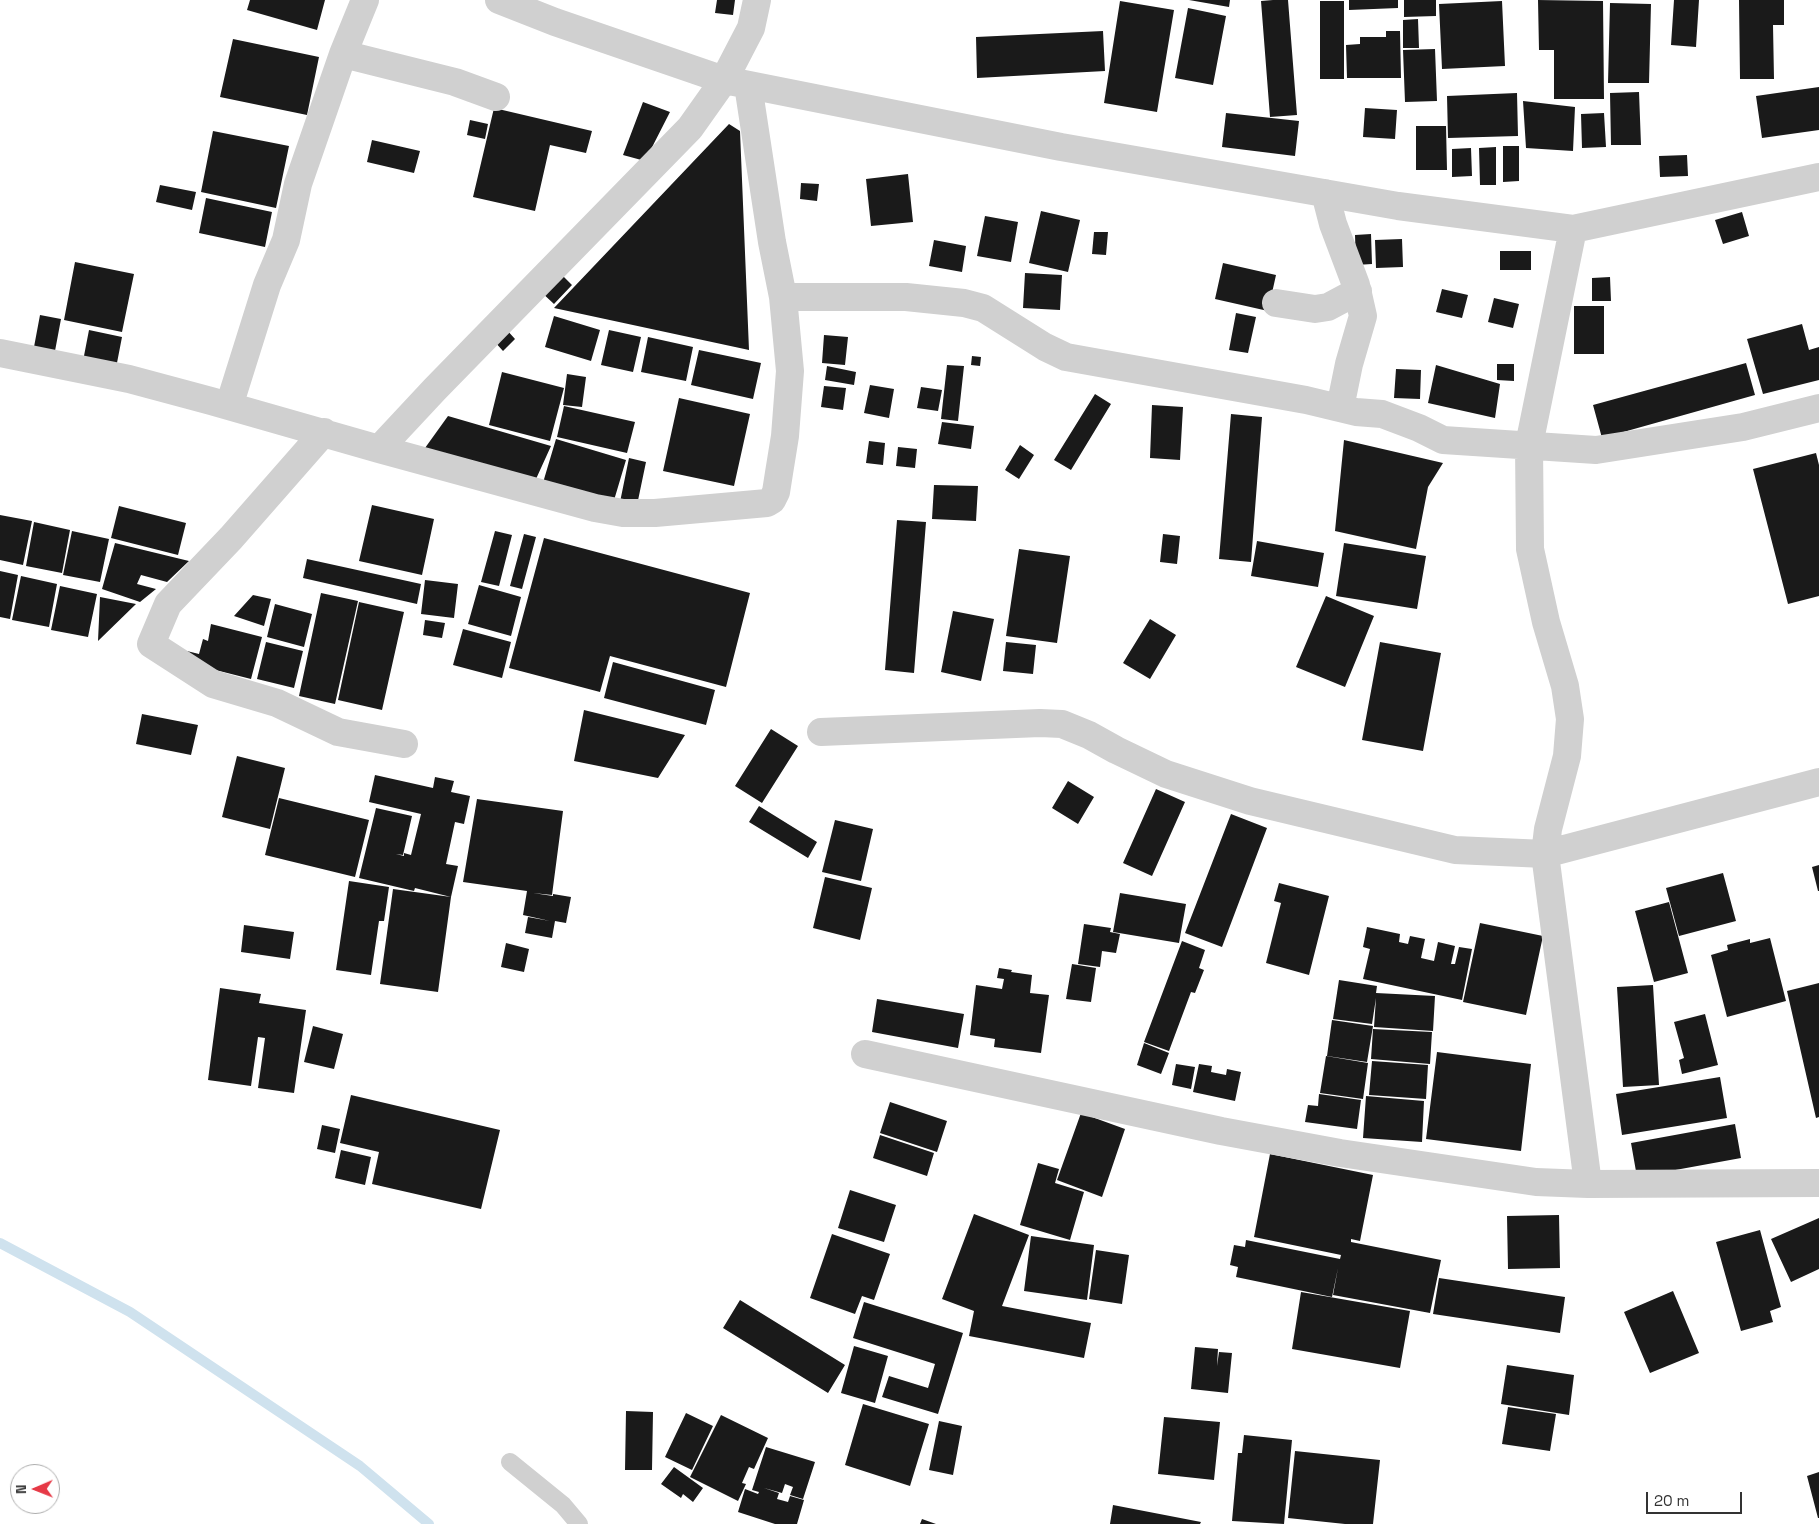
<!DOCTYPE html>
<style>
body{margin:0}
#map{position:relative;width:1819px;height:1524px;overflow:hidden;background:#fff;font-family:"Space Grotesk",sans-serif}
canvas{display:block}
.north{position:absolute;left:10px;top:1464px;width:50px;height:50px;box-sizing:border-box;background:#fff;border:1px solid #adadad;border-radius:50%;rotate:269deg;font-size:14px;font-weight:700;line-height:20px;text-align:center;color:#333}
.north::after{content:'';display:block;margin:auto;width:18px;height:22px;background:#e63946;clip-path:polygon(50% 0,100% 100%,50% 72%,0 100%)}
.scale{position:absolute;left:1646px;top:1492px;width:96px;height:22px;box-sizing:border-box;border:2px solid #333;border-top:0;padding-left:6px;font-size:15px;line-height:18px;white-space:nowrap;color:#333;-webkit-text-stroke:4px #fff;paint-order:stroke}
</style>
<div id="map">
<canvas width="1819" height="1524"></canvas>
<div class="north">N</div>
<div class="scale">20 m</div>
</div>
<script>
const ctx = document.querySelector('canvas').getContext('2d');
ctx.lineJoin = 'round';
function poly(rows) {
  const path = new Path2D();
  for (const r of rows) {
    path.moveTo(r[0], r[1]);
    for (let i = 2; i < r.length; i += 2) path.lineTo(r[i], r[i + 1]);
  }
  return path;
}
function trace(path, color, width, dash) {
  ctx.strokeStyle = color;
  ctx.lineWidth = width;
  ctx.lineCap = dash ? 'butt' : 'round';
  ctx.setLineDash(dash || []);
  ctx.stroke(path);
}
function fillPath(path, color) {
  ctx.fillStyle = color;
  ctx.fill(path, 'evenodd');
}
trace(poly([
 [0,1243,130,1312,360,1466,429,1524]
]), '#cfe2ee', 10);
fillPath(poly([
 [250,0,325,0,317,30,247,10],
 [717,0,735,0,733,15,715,13],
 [1189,0,1230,0,1229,7],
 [1273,0,1288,0,1297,115,1270,117,1261,1],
 [1349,0,1398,0,1398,8,1349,10],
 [1404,0,1436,0,1436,16,1404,17],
 [1538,0,1603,1,1604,99,1554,99,1554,50,1539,50],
 [1674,0,1699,0,1696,47,1671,45],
 [1739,0,1784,0,1784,25,1773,25,1774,79,1740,79],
 [1120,1,1174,10,1157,112,1104,103],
 [1320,1,1344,1,1344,79,1320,79],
 [1502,1,1505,66,1442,69,1439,4],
 [1610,3,1651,4,1649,83,1608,83],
 [1188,8,1226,16,1213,85,1175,78],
 [1418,19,1419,48,1403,48,1403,20],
 [1103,31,1105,71,977,78,976,37],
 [1386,31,1400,31,1401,78,1347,78,1346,45,1360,44,1360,37,1386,37],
 [233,39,319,57,307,115,220,97],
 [1435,49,1437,101,1405,102,1403,50],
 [1819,87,1819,130,1762,138,1756,96],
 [1639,92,1641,145,1611,145,1610,93],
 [1517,93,1518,136,1448,138,1447,96],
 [1523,101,1575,107,1573,151,1526,148],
 [643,102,670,112,645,161,623,155],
 [494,108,592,131,586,153,550,145,535,211,473,197],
 [1365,108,1397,110,1395,139,1363,137],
 [1226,113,1299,121,1295,156,1222,147],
 [1604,113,1606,147,1582,148,1581,114],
 [470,120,488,124,485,139,467,135],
 [729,124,740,131,749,350,554,308],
 [1416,126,1446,126,1447,170,1416,170],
 [213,131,289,146,276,208,201,192],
 [372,140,420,151,414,173,367,162],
 [1503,146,1519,146,1519,181,1503,182],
 [1496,147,1496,185,1480,185,1479,148],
 [1471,148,1472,176,1452,177,1452,149],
 [1687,155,1688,176,1660,177,1659,156],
 [908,174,913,222,871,226,866,179],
 [801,183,819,184,817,201,800,199],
 [160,185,196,192,192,210,156,202],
 [206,198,272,212,265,247,199,233],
 [1041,211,1080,220,1068,272,1029,263],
 [1742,212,1749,236,1723,244,1715,220],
 [985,216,1018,222,1011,262,977,256],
 [1094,232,1108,232,1106,255,1092,254],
 [1371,234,1372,264,1356,265,1355,235],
 [1402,239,1403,267,1376,268,1375,240],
 [934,240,966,246,962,272,929,266],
 [1500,251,1531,251,1531,270,1500,270],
 [75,262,134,274,122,332,64,320],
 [1223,263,1276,275,1268,311,1215,299],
 [559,272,572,285,554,304,540,291],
 [1025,273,1062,275,1060,310,1023,308],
 [1610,277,1611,301,1592,301,1592,278],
 [1442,289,1468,295,1462,318,1436,312],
 [1494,298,1519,304,1513,328,1488,322],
 [1574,306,1604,306,1604,354,1574,354],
 [1236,313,1256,317,1248,353,1229,350],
 [40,315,61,319,55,351,34,347],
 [554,316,600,330,591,361,545,347],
 [1802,324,1809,350,1819,347,1819,380,1763,394,1747,339],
 [506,329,515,339,503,351,494,341],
 [89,330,122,337,116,368,83,361],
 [609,330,641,337,633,372,601,365],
 [824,335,848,337,845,365,822,363],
 [648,337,693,347,686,381,641,372],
 [699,350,761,363,753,399,691,385],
 [972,356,981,357,980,366,971,365],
 [1746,363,1755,395,1602,438,1593,405],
 [1497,364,1514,364,1514,381,1497,380],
 [947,365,964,366,958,421,941,419],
 [1436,365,1500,384,1495,418,1428,403],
 [827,366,856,372,854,385,825,380],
 [1396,369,1421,370,1420,399,1394,398],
 [502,372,564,388,550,441,489,425],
 [567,374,586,377,582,407,563,405],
 [870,385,894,389,889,418,864,413],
 [824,386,846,388,843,410,821,407],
 [921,387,942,390,938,411,917,408],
 [1095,394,1111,404,1071,470,1054,460],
 [679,398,750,414,734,486,663,471],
 [1152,405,1183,407,1180,460,1150,458],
 [564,406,635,422,627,453,557,437],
 [1231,414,1262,417,1251,562,1219,559],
 [448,416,551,446,536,479,425,448],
 [942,422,974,426,971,449,938,444],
 [556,439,626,460,612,507,542,486],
 [1344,440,1443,463,1428,487,1416,549,1335,531],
 [869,441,885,443,883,465,866,463],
 [1020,445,1034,455,1019,479,1005,470],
 [898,447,917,449,915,468,896,466],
 [1816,453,1819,465,1819,596,1788,604,1753,469],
 [629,458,646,462,636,510,619,507],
 [934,485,978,486,976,521,932,519],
 [372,505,434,519,422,575,359,561],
 [119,506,186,523,178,555,111,538],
 [0,515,32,521,23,565,0,560],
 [897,520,926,522,914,673,885,670],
 [34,522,70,530,62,573,26,566],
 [72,531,109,539,100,582,63,575],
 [495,531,512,535,499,586,481,582],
 [524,534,536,537,522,589,510,586],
 [1163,534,1180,536,1177,564,1160,562],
 [544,538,750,593,726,687,610,656,600,692,509,668],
 [1257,541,1324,553,1318,587,1251,576],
 [115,543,189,561,167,582,141,575,137,584,156,589,140,602,102,589],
 [1344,543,1426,556,1417,609,1336,596],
 [1019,549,1070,556,1057,643,1006,636],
 [307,559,421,584,417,604,303,578],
 [0,571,18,575,10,619,0,617],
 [21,576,57,584,49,627,12,620],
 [425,580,458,584,454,618,421,614],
 [479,585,521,597,511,636,468,624],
 [60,586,97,594,88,637,51,630],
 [321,593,358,601,335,704,299,696],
 [253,595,271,599,264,626,234,616],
 [1326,596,1374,616,1345,687,1296,667],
 [100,597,136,604,98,641],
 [359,602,404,612,382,710,338,700],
 [275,604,312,614,304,647,267,637],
 [953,611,994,619,981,681,941,672],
 [1150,619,1176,635,1150,679,1123,663],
 [425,620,445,623,442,638,423,635],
 [211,624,262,637,251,679,184,662,187,651,199,654,203,639,208,641],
 [463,629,511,642,502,678,453,665],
 [266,642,303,651,294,688,257,679],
 [1006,642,1036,645,1033,674,1003,671],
 [1380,642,1441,653,1423,751,1362,740],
 [613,662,715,690,706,725,604,698],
 [584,710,685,735,658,778,574,761],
 [142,714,198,725,191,755,136,744],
 [771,729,798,746,762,803,735,786],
 [237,756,285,768,270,829,222,817],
 [375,775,433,788,435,777,454,781,451,792,470,796,464,824,455,822,446,864,458,866,451,897,415,888,414,891,359,878,376,808,412,816,403,855,396,854,404,856,404,853,411,855,421,814,369,802],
 [1068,781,1094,797,1078,824,1052,808],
 [1156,789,1185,802,1152,876,1123,863],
 [279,798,369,820,355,877,265,855],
 [477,799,563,811,552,895,533,893,553,896,553,894,571,897,566,923,555,921,552,938,525,933,528,917,550,921,523,915,527,891,463,882],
 [759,806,817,842,808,858,749,822],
 [1231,814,1267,828,1222,947,1185,933],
 [835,820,873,829,861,881,822,872],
 [1819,865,1819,891,1818,891,1812,867],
 [1723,873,1736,921,1679,936,1666,888],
 [825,877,872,888,860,940,813,928],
 [349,881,389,887,384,921,379,921,371,975,336,970],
 [1279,883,1329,896,1309,975,1266,963,1281,903,1274,901],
 [393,889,451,897,438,992,380,984],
 [1120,893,1186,904,1179,943,1113,932],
 [1669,902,1688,973,1654,982,1635,911],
 [1480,923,1543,936,1526,1015,1463,1002],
 [1084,924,1111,928,1110,932,1120,934,1116,953,1102,951,1100,967,1078,964],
 [244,925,294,932,290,959,241,952],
 [1367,927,1400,934,1399,942,1408,944,1410,936,1425,939,1421,958,1434,961,1438,942,1455,946,1451,964,1455,964,1459,947,1472,949,1462,1000,1363,979,1370,949,1363,947],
 [1770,938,1786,1001,1727,1017,1711,955,1728,950,1727,945,1750,939,1750,943],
 [1182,941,1205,950,1199,968,1204,970,1195,993,1191,992,1169,1051,1144,1042],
 [506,943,529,949,524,972,501,967],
 [1072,964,1096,968,1091,1002,1066,999],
 [999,968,1012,970,1011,972,1032,975,1030,993,1049,995,1041,1053,994,1047,995,1039,970,1035,976,985,1002,989,1004,979,997,978],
 [1339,980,1377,986,1376,993,1435,996,1433,1031,1374,1027,1376,998,1372,1024,1333,1019],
 [1819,983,1819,1117,1816,1118,1787,991],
 [1653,985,1659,1085,1623,1087,1617,987],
 [220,988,261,994,259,1003,306,1010,294,1093,258,1088,265,1038,258,1037,251,1086,208,1080],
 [877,999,964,1014,958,1048,872,1032],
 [1705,1014,1718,1065,1682,1074,1679,1060,1684,1058,1674,1022],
 [1332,1020,1373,1026,1367,1062,1327,1056],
 [313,1026,343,1034,334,1069,304,1062],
 [1373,1029,1432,1032,1430,1064,1371,1059],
 [1144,1043,1169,1053,1161,1074,1137,1065],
 [1437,1052,1531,1064,1521,1151,1426,1139],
 [1326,1056,1368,1063,1363,1099,1320,1093],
 [1372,1061,1428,1065,1426,1099,1369,1095],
 [1176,1064,1195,1067,1191,1089,1172,1085],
 [1199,1064,1212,1066,1211,1072,1226,1075,1227,1069,1241,1072,1235,1101,1193,1092],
 [1720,1077,1727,1118,1622,1135,1616,1094],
 [1319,1094,1361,1100,1357,1129,1305,1122,1308,1105,1318,1106],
 [351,1095,500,1130,481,1209,372,1184,379,1152,340,1143],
 [1366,1096,1424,1101,1422,1142,1363,1138],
 [890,1102,947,1121,937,1152,880,1133],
 [1081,1113,1125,1129,1102,1197,1057,1180],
 [1735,1124,1741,1158,1637,1177,1631,1143],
 [322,1125,340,1129,335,1153,317,1149],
 [880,1135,934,1153,927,1176,873,1158],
 [341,1150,371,1157,365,1185,335,1178],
 [1270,1154,1373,1175,1360,1241,1351,1239,1351,1242,1441,1260,1430,1313,1333,1295,1338,1268,1332,1297,1236,1277,1238,1267,1230,1265,1234,1245,1245,1247,1246,1240,1340,1259,1341,1255,1254,1237],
 [1038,1163,1059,1169,1055,1183,1084,1192,1070,1240,1020,1225],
 [850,1190,896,1205,884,1242,838,1228],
 [974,1214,1029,1235,1002,1306,1091,1323,1084,1358,969,1336,974,1311,942,1299],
 [1559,1215,1560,1268,1508,1269,1507,1216],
 [1819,1218,1819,1269,1791,1282,1771,1239],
 [1760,1230,1781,1307,1770,1311,1773,1322,1741,1331,1716,1242],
 [832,1234,890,1254,874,1300,862,1296,855,1314,810,1298],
 [1031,1236,1094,1245,1087,1300,1024,1291],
 [1096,1250,1129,1255,1122,1304,1089,1299],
 [1439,1278,1565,1297,1560,1333,1433,1314],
 [1673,1291,1699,1353,1650,1373,1624,1312],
 [1301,1292,1410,1311,1400,1368,1292,1349],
 [740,1300,845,1365,828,1393,723,1328],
 [864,1302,963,1333,938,1414,882,1397,889,1376,928,1388,935,1364,853,1338],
 [854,1346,888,1356,875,1403,841,1393],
 [1195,1347,1218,1349,1217,1366,1219,1352,1232,1353,1228,1393,1191,1389],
 [1507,1365,1574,1375,1569,1415,1501,1404],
 [863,1404,929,1424,910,1486,845,1465],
 [1508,1407,1556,1414,1550,1451,1502,1444],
 [626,1411,653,1412,652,1470,625,1470],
 [686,1413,713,1426,692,1470,665,1457],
 [721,1415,768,1438,754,1469,749,1467,742,1483,746,1484,738,1501,690,1477],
 [1164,1417,1220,1422,1214,1480,1158,1474],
 [939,1421,962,1426,953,1475,929,1470],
 [1244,1435,1292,1440,1284,1524,1232,1521,1238,1453,1242,1453],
 [766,1447,815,1462,803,1499,790,1495,793,1487,785,1484,782,1493,764,1488,779,1493,777,1499,788,1502,790,1496,804,1500,797,1524,775,1524,738,1512,745,1489,758,1494,759,1492,752,1490],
 [1295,1451,1380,1460,1373,1524,1345,1524,1288,1518],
 [674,1467,703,1488,693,1502,683,1494,681,1498,661,1484],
 [1819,1472,1819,1518,1818,1518,1807,1476],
 [1113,1505,1201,1522,1200,1524,1110,1524],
 [922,1519,936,1524,920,1524]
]), '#1a1a1a');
trace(poly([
 [510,1462,563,1505,579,1524]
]), '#d0d0d0', 18);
trace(poly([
 [499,0,555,22,724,80,1061,147,1398,206,1573,229,1819,177],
 [343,54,455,82,496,97],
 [1325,193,1333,224,1356,285,1363,316,1349,364,1340,408],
 [1573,229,1529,445,1530,549,1546,622,1565,686,1570,719,1567,756,1548,829,1545,854,1588,1184],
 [783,297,906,297,964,303,983,308,1045,347,1066,357,1306,400,1356,412,1382,414,1419,428,1443,440,1596,450,1743,427,1819,408],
 [1276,303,1315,309,1328,307,1358,291],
 [0,353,129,379,211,401,379,449,595,508,623,513,655,513,767,503,772,500,776,492,779,473,785,436,790,371,783,297,772,242,748,85],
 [229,406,267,285,286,240,298,184,343,54,365,0],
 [324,432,231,538,168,604,151,644,213,684,277,703,338,732,404,744],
 [379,449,435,389,690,128,724,80,751,28,757,0],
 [821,732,1040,723,1062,724,1089,735,1116,750,1166,774,1250,801,1455,850,1545,854,1819,782],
 [865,1054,1221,1131,1340,1153,1536,1182,1588,1184,1819,1183]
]), '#d0d0d0', 28);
</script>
